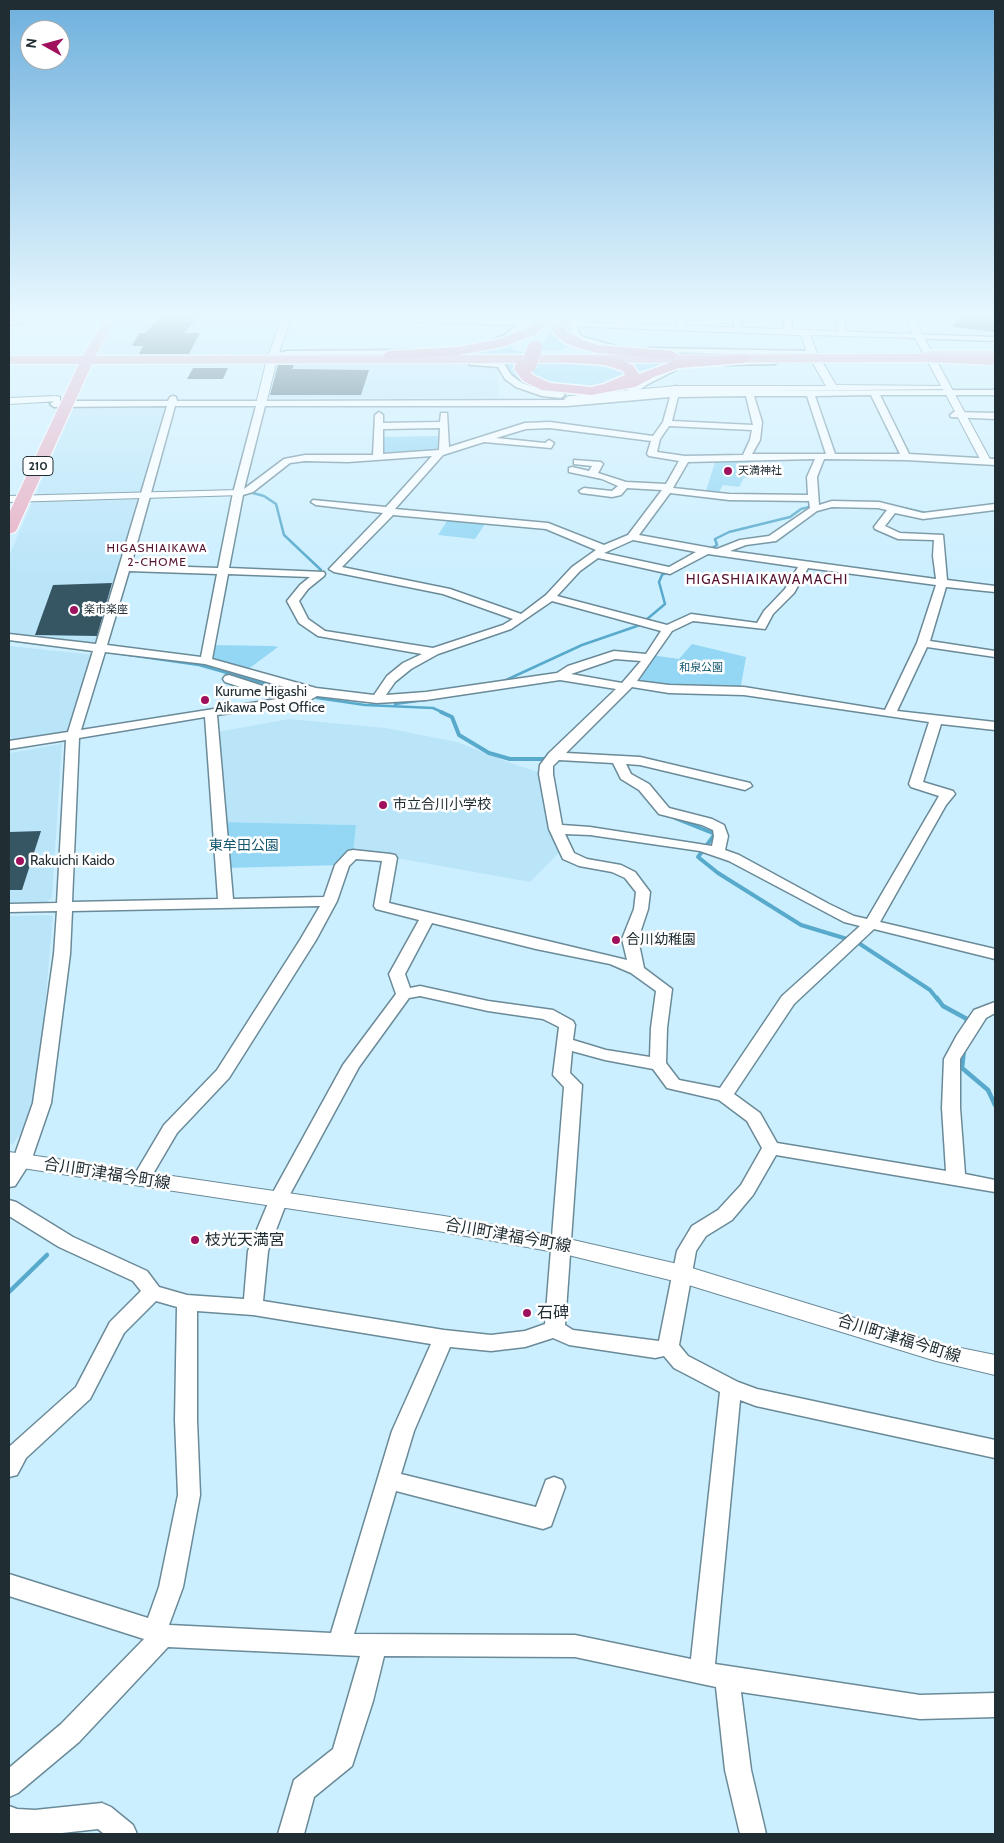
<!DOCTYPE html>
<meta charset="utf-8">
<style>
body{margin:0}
#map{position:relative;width:1004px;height:1843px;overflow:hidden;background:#ccefff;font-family:Cabin,sans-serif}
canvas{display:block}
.frame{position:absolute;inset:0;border:10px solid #202e34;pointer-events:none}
.north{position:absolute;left:20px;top:20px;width:50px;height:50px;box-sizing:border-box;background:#fff;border:1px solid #a6abae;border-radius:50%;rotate:277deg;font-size:14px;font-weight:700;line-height:20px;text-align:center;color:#202e34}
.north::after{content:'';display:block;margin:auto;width:18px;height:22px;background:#9f115d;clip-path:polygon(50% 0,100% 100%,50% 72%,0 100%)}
</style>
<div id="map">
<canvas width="1004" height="1843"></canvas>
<div class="frame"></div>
<div class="north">N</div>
</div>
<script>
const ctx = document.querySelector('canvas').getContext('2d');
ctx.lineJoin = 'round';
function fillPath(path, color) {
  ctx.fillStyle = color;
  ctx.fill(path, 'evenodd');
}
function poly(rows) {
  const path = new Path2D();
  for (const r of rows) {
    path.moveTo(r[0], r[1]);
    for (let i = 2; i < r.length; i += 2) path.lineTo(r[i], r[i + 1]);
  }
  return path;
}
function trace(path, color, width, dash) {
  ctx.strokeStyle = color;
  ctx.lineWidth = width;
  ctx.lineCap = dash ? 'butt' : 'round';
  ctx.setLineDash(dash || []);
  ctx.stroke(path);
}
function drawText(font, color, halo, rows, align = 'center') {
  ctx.font = font + ' Cabin,"Noto Sans JP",sans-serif';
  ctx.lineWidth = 5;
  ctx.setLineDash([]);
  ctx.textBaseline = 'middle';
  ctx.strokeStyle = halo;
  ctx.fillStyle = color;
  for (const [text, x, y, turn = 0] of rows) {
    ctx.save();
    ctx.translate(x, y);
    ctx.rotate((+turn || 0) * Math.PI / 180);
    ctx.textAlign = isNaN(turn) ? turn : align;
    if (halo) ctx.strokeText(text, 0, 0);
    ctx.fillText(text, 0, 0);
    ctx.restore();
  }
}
fillPath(poly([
 [117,317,283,317,270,354,107,354,97,348],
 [273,362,493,364,499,366,498,398,265,398],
 [75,404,170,404,141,495,43,496,36,493],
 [133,498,137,499,96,645,9,635,9,556,33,500],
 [9,646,95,655,69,734,9,743],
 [289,719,386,728,457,742,505,761,538,772,560,852,530,882,396,858,353,854,356,825,220,822,217,732],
 [62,744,52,897,47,902,9,902,9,753],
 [46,915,53,916,37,1096,29,1121,13,1144,9,1143,9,916]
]), '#bae5f9');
fillPath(poly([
 [558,320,554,333,557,338,568,347,560,350,538,350],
 [523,338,511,346,514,350,523,352,522,353,434,354],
 [737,361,685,364,631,389,596,395,543,391,525,385,497,362],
 [444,436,444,452,378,456,378,437],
 [716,459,753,460,751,477,744,478,739,487,723,485,717,496,705,494],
 [449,518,487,521,475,539,438,535],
 [692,644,746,657,740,691,629,683,651,655,679,659],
 [210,645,274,646,278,647,243,673,206,661],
 [220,822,356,825,353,854,342,865,224,868]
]), '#93d7f4');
trace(poly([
 [33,402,56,402]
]), '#58aacc', 2);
trace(poly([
 [249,492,264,496,276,504,284,535,321,570],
 [885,504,926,513],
 [960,509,995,504],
 [709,550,717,545,715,539,729,532,790,517,801,509,813,506],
 [9,640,49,645],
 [108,652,199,665,301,694],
 [504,681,582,645,640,625,665,604,659,582,662,575,670,571],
 [317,698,365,705,433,708,444,713],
 [395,704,425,700]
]), '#58aacc', 2.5);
trace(poly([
 [441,712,452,717,459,735,489,753,510,759,548,759],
 [675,818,715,834,698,857,718,873,801,925,857,942,930,990,938,1000]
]), '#58aacc', 4);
trace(poly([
 [937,998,943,1006,967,1019,966,1025],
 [964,1049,962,1068,988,1090,995,1105],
 [9,1292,47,1255]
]), '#58aacc', 4.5);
fillPath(poly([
 [161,317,198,317,184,333,200,333,189,354,139,354,143,346,132,346,139,333,145,333],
 [959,317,995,317,995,332,953,327],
 [278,365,294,365,292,369,369,370,361,395,270,395],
 [193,368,228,368,223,379,187,379],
 [112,583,97,636,35,635,53,585],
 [41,831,22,890,9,890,9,832]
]), '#375664');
trace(poly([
 [532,323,566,324]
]), '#aac8d6', 10, [10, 5]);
const minor = poly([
 [30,317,46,317,9,325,9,321,30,317],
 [576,317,584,317,579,324,578,332,583,337,623,348,619,350,595,346,577,341,570,332,571,324,576,317],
 [623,317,631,317,625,327,619,327,618,325,623,317],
 [678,317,686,317,684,330,677,328,678,317],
 [733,317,741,317,742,332,735,330,733,317],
 [783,317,791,317,792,334,785,332,783,317],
 [836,317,844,317,846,336,839,334,836,317],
 [521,321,528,323,511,339,492,344,488,342,505,335,521,321],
 [909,334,995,337,995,341,912,338,909,338,909,334],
 [648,348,812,351,816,353,812,355,651,352,647,350,648,348],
 [410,350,411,352,407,354,287,355,274,357,270,355,287,351,410,350],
 [772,360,776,362,775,364,725,365,721,363,725,361,772,360],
 [470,361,494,361,504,363,511,375,522,383,543,391,561,392,565,395,561,398,542,396,516,387,505,379,498,367,473,365,470,365,470,361],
 [673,366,677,368,676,370,648,384,632,395,671,392,673,387,676,386,679,387,680,391,995,390,995,395,880,395,909,454,995,459,995,465,906,460,824,459,817,477,819,505,832,501,879,502,923,513,995,504,995,510,923,519,895,513,885,526,900,533,943,535,947,580,995,586,995,592,946,587,930,641,995,651,995,657,927,647,897,711,995,722,995,730,941,724,923,782,953,791,955,794,946,805,880,922,995,949,995,959,874,929,794,1004,734,1094,760,1113,777,1143,946,1171,942,1108,944,1059,957,1035,974,1010,995,1002,995,1013,986,1018,960,1059,960,1108,965,1174,995,1180,995,1192,776,1155,753,1195,732,1220,706,1236,696,1251,679,1345,688,1356,738,1382,757,1389,995,1440,995,1458,756,1406,740,1400,715,1664,920,1695,995,1693,995,1717,920,1719,741,1692,751,1770,766,1834,740,1834,725,1770,716,1687,575,1657,384,1656,373,1701,352,1766,314,1797,304,1834,278,1834,294,1780,333,1749,360,1656,168,1647,79,1742,18,1793,9,1797,9,1768,61,1724,144,1639,9,1596,9,1574,148,1618,159,1587,178,1495,175,1420,177,1307,156,1301,124,1333,90,1399,26,1458,17,1475,9,1477,10,1446,76,1387,110,1322,141,1291,133,1281,59,1247,9,1216,9,1200,16,1202,73,1237,147,1271,159,1287,187,1295,244,1299,248,1251,271,1196,343,1065,396,994,389,974,419,920,376,909,374,906,382,861,356,859,349,866,337,901,316,940,229,1078,177,1133,147,1184,141,1185,135,1184,132,1179,164,1125,217,1070,300,940,320,906,72,911,70,954,51,1103,31,1161,15,1186,9,1187,9,1167,13,1160,33,1103,54,954,57,911,9,912,9,904,57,903,66,740,9,749,9,741,68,732,93,651,9,640,9,634,96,644,167,406,54,407,50,404,54,401,168,401,170,397,173,396,176,397,177,401,257,401,262,397,266,401,567,400,629,395,626,393,627,391,642,380,673,366],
 [871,395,900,454,835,454,815,396,871,395],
 [746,396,753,425,672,421,678,397,746,396],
 [754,396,807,396,826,454,752,454,760,440,762,422,754,396],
 [670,397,663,422,653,436,550,422,525,423,449,447,447,413,441,413,440,422,383,423,383,415,379,412,375,415,373,455,305,455,284,459,244,489,265,406,567,406,670,397],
 [175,406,256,406,233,493,218,568,131,565,175,406],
 [669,426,752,430,750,440,743,455,685,456,657,452,660,439,669,426],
 [440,428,439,450,383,454,383,429,440,428],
 [550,428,651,441,647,454,649,456,679,461,666,484,626,482,598,473,603,464,601,462,574,460,574,464,592,466,589,471,572,467,569,468,569,472,602,479,618,486,612,491,584,488,579,491,581,493,612,497,621,495,627,488,662,490,628,535,604,545,548,523,395,509,443,455,484,442,551,448,554,443,549,440,545,443,496,438,526,429,550,428],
 [432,456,386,507,313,500,311,502,316,505,383,513,329,569,334,572,443,594,513,619,503,625,433,648,325,631,308,619,299,601,308,589,324,576,325,574,324,572,229,568,243,495,253,492,290,463,305,461,348,462,432,456],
 [815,459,807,477,808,495,729,494,673,488,688,462,815,459],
 [670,493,729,500,809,501,810,508,769,536,740,540,717,549,639,535,670,493],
 [832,507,878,508,887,510,874,527,875,529,898,539,934,540,933,556,936,579,730,551,746,545,776,541,817,511,832,507],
 [393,515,546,529,596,550,572,567,546,595,521,614,450,589,342,567,393,515],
 [633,540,696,552,669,567,604,553,633,540],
 [708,554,798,567,785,589,764,611,757,623,691,614,667,625,557,596,580,571,598,558,670,574,708,554],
 [808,568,936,585,917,643,885,710,744,687,669,685,637,681,672,631,693,621,765,629,773,614,794,593,808,568],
 [129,571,217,574,201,657,107,645,129,571],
 [228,574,310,577,300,585,287,601,299,623,318,636,422,654,403,663,387,676,374,695,316,688,212,659,228,574],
 [552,601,661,631,646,654,614,651,568,666,557,673,426,692,386,695,395,682,411,669,438,654,511,629,552,601],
 [105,652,205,664,305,693,300,696,294,696,229,675,225,676,223,679,225,682,277,699,81,730,105,652],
 [615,659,641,661,622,683,571,674,615,659],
 [560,680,616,689,549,753,540,765,539,774,549,829,563,859,579,866,612,872,625,878,636,892,634,909,622,939,627,960,389,903,397,858,395,855,390,854,353,850,348,851,335,865,324,897,233,899,217,715,291,704,303,704,317,696,377,703,426,700,560,680],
 [632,687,669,693,744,695,929,722,909,784,911,787,939,796,867,919,854,916,829,904,739,855,725,850,728,836,724,825,712,819,669,808,649,784,631,774,626,764,640,765,745,790,752,786,750,783,640,757,566,753,632,687],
 [205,717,218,899,72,902,79,738,205,717],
 [559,760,613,763,621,779,639,790,659,814,702,825,713,830,714,836,712,846,590,827,562,825,553,774,553,766,559,760],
 [565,834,590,835,700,851,729,861,844,922,860,926,782,996,720,1088,679,1080,666,1063,667,1028,672,989,644,968,638,939,648,909,650,892,635,872,621,865,587,859,574,853,565,834],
 [432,923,536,949,610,964,631,973,656,991,651,1028,650,1057,606,1050,573,1040,575,1025,573,1021,553,1010,488,1001,420,986,410,988,405,974,432,923],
 [420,996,488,1011,543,1019,559,1027,553,1075,564,1087,545,1324,525,1331,491,1335,444,1330,263,1301,268,1251,289,1196,359,1067,409,998,420,996],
 [572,1051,605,1060,653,1069,667,1088,719,1100,747,1121,762,1148,741,1185,718,1210,692,1226,677,1251,659,1341,573,1330,565,1325,582,1085,570,1073,572,1051],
 [197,1311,253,1315,431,1344,392,1431,331,1633,169,1625,183,1587,200,1495,197,1420,197,1311],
 [553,1338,569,1345,655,1358,664,1356,674,1368,720,1392,691,1659,575,1635,354,1634,396,1491,543,1529,551,1526,565,1487,562,1480,554,1477,546,1480,536,1507,401,1474,414,1431,450,1347,491,1351,525,1347,553,1338],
 [954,412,995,413,995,419,951,417,950,415,954,412],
 [102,1803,111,1807,133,1825,137,1834,104,1834,98,1829,53,1834,9,1834,9,1806,17,1809,35,1810,102,1803]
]);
const tertiary = poly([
 [283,317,291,317,277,359,267,400,266,402,258,402,257,400,267,359,283,317],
 [354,317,434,317,532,320,536,323,532,326,358,320,354,317],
 [905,317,913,317,991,461,990,463,986,464,981,461,943,389,676,392,569,402,564,399,569,396,676,386,826,386,807,353,801,335,563,326,563,322,566,321,913,334,905,317],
 [810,335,915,338,941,386,836,385,817,353,810,335],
 [56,396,60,397,60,401,9,404,9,398,56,396],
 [238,490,242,491,244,493,242,495,9,502,9,496,238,490],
 [9,1152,444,1216,560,1237,682,1265,936,1343,995,1355,995,1375,936,1361,682,1283,560,1253,444,1232,9,1166,9,1152]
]);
const primary = poly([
 [929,351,995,351,995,359,925,358,923,355,925,352,929,351]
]);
const trunk = poly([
 [106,317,118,317,95,356,924,354,995,357,995,365,924,362,92,364,17,529,15,532,9,534,9,513,79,364,9,364,9,356,83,356,106,317]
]);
const motorway = poly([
 [9,317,20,317,18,320,9,322,9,317],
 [539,317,554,317,535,335,503,347,458,355,389,359,382,355,389,351,458,347,500,339,525,329,539,317],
 [557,317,571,317,566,328,567,331,585,341,598,345,672,351,679,355,672,359,597,353,575,347,563,342,554,333,552,328,557,317],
 [566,355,611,358,633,365,639,374,677,360,744,355,751,359,744,363,679,368,654,377,635,387,591,395,542,390,523,381,514,369,517,361,522,360,527,361,529,364,528,369,533,375,550,383,591,387,604,384,625,375,623,371,605,365,561,362,559,359,561,356,566,355]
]);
trace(minor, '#6a8a98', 3);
trace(tertiary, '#6a8a98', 2);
trace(primary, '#fff', 3);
trace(trunk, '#fff', 2);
trace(motorway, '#fff', 3);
fillPath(minor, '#fff');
fillPath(tertiary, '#fff');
fillPath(primary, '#eec4d3');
fillPath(trunk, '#e8b0c4');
fillPath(motorway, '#e39cb6');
const motorwayBridge = poly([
 [529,365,535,348]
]);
trace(motorwayBridge, '#fff', 16, []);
trace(motorwayBridge, '#e39cb6', 15);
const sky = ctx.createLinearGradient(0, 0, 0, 575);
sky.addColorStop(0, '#6eb0dd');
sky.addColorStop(0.55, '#e8f8ff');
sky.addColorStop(1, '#e8f8ff00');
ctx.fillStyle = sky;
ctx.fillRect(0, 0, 1004, 575);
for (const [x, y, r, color] of [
 [728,471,5,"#9f115d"],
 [74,610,5,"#9f115d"],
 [205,700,5,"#9f115d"],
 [383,805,5,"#9f115d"],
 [20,861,5,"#9f115d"],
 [616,940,5,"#9f115d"],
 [195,1240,5,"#9f115d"],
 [527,1313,5,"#9f115d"]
]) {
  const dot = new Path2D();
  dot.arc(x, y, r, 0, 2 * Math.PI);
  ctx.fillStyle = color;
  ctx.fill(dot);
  trace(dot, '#fff', 2);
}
drawText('11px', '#202e34', '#fff', [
 ["天満神社",738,471],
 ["楽市楽座",84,610]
], 'left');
drawText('11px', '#13566e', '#fff', [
 ["和泉公園",701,668]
]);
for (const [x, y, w] of [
 [38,466,30]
]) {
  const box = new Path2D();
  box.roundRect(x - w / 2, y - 9.5, w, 19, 4);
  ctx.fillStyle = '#fff';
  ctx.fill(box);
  trace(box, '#202e34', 1);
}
drawText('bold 12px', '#202e34', null, [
 ["210",38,466]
]);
ctx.letterSpacing = '1px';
drawText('12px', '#561533', '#fff', [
 ["HIGASHIAIKAWA",157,548],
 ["2-CHOME",157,562]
]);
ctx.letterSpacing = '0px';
ctx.letterSpacing = '1px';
drawText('14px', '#561533', '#fff', [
 ["HIGASHIAIKAWAMACHI",767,580]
]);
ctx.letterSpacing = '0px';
drawText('14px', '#202e34', '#fff', [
 ["Kurume Higashi",215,692],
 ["Aikawa Post Office",215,708],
 ["市立合川小学校",393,805],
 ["Rakuichi Kaido",30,861],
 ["合川幼稚園",626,940]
], 'left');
drawText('14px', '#13566e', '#fff', [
 ["東牟田公園",244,846]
]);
drawText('16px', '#202e34', '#fff', [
 ["合川町津福今町線",107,1174,9],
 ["合川町津福今町線",508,1236,10],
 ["合川町津福今町線",899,1339,17]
]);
drawText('16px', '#202e34', '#fff', [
 ["枝光天満宮",205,1240],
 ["石碑",537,1313]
], 'left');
</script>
